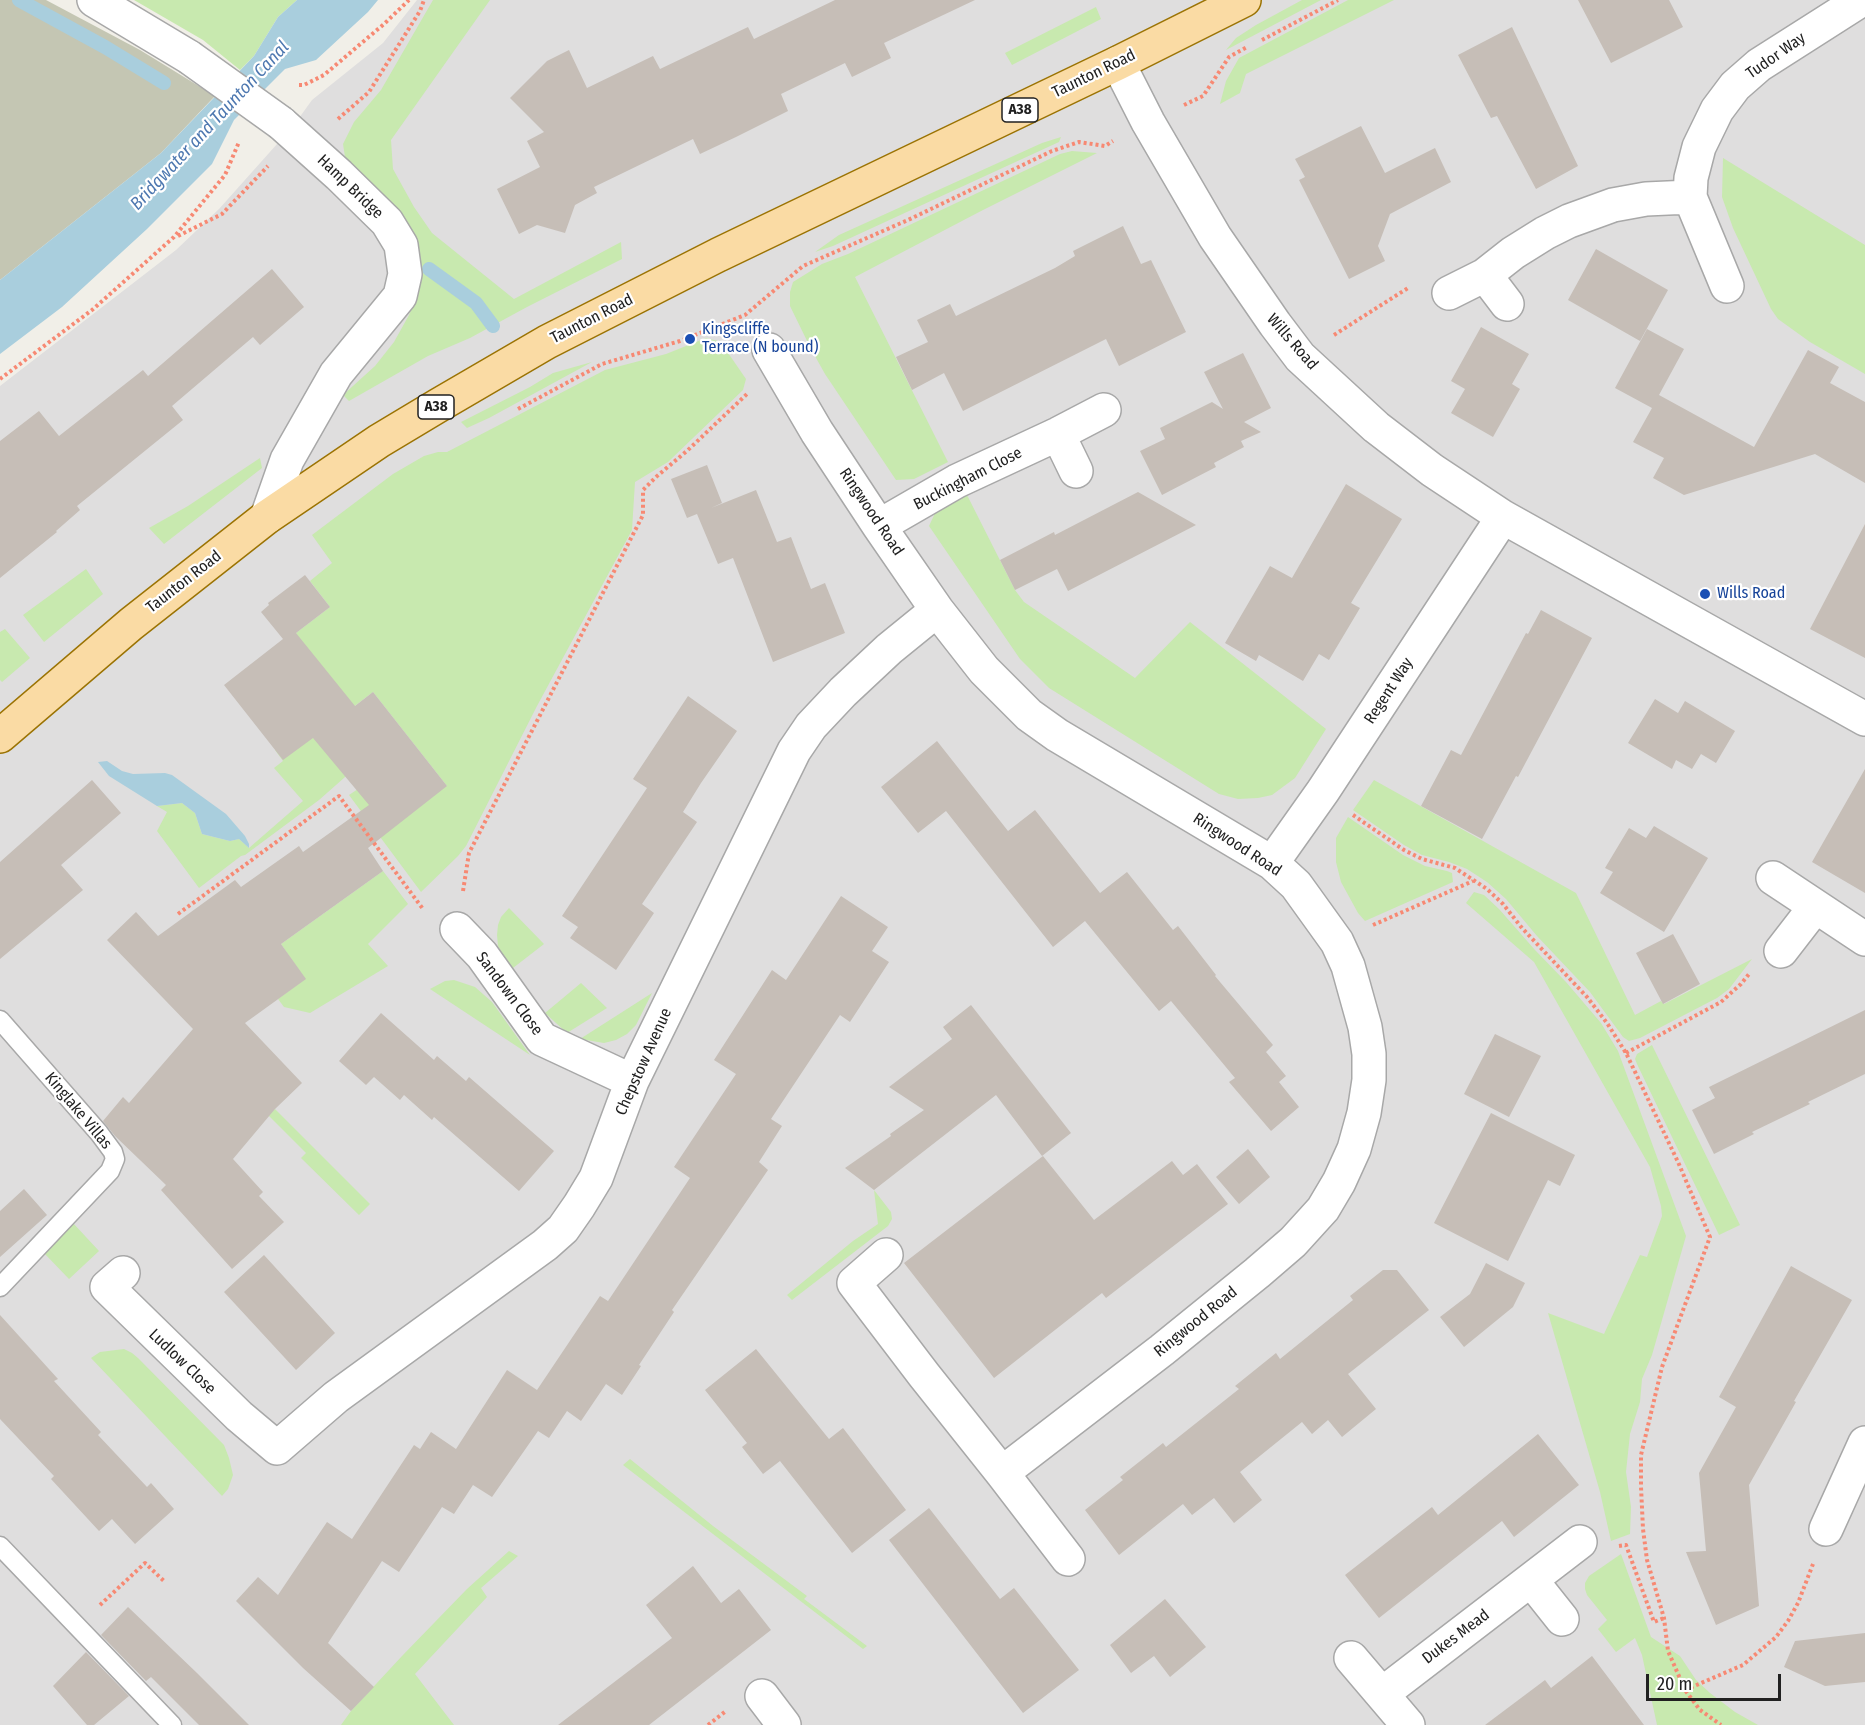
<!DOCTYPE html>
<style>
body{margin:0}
#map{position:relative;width:1865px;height:1725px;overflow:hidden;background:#f1efe8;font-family:"Fira Sans Condensed",sans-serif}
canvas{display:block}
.scale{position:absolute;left:1646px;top:1674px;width:135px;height:27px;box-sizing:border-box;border:3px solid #212121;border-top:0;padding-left:8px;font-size:18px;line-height:21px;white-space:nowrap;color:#212121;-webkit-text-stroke:4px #fff;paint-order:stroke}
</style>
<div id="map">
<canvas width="1865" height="1725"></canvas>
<div class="scale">20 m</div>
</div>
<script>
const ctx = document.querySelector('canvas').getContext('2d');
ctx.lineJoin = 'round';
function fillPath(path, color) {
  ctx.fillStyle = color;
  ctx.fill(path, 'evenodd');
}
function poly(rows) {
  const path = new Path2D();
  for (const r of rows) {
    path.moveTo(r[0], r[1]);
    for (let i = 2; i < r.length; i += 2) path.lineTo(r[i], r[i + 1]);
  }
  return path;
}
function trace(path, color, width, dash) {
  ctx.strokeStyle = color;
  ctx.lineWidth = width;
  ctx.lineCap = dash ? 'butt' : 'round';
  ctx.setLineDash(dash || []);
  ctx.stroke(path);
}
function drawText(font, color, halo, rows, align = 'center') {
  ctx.font = font + ' "Fira Sans Condensed",sans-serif';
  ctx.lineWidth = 4.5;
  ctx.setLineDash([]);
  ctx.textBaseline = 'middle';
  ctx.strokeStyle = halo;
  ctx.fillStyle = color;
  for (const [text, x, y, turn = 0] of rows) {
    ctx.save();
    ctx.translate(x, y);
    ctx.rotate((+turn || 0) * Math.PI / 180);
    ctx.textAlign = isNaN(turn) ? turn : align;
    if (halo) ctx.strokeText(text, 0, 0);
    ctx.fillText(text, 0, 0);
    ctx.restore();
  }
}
fillPath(poly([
 [417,0,1865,0,1865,1725,0,1725,0,386,176,250,219,209,294,125,312,100,383,43]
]), '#dfdede');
fillPath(poly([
 [0,0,46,0,140,50,215,96,161,153,0,280]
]), '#c4c6b3');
fillPath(poly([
 [134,0,297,0,278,17,254,56,240,70,203,40],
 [433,0,490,0,391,140,393,169,414,207,432,233,514,299,621,242,622,259,527,307,470,338,428,356,349,401,343,395,375,366,394,342,409,315,418,293,420,268,414,232,345,157,343,144,354,122,381,90],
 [1302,0,1321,0,1226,50,1236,38,1256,25],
 [1348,0,1394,0,1246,74,1240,93,1220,104,1226,81,1239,58],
 [1096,7,1101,19,1012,65,1005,53],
 [1061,137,1059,142,833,246,815,252,839,235,1042,143],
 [1072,151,1097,153,983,210,855,277,948,462,914,479,896,480,825,374,811,349,790,306,790,292,793,282,822,264,848,254,1060,154],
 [1723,158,1865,245,1865,374,1810,342,1778,319,1771,309,1733,228,1722,197],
 [706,338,718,341,724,347,746,379,743,390,668,462,635,482,632,530,537,706,466,846,458,856,421,892,349,795,361,787,447,786,373,692,322,731,353,770,319,800,245,855,241,856,199,888,157,831,167,812,157,806,182,803,195,813,202,834,230,841,239,839,249,848,303,801,274,768,283,761,275,750,328,709,296,633,330,607,310,581,332,563,312,535,393,474,424,456,438,452,447,452,605,370,666,354],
 [592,362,489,418,467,428,461,422,530,387,553,373],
 [260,458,262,468,164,544,149,528,188,506],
 [967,495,1015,590,1024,602,1135,678,1190,622,1326,729,1295,778,1272,795,1258,798,1238,799,1219,794,1049,688,1020,659,929,526,937,509],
 [86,569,103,594,44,642,23,615],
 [5,629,30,658,2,682,0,680,0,632],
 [1374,780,1576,893,1635,1015,1661,1001,1664,1004,1752,959,1729,989,1717,998,1640,1038,1629,1041,1623,1037,1590,992,1537,936,1506,899,1487,882,1467,869,1449,862,1422,855,1404,845,1353,810],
 [1348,817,1403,855,1425,866,1447,871,1452,873,1453,882,1365,921,1358,913,1341,882,1336,862,1336,838],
 [383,871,408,904,368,944,388,966,310,1013,284,1007,278,999,305,979,281,944],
 [1474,892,1484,895,1499,909,1535,950,1566,982,1601,1023,1618,1051,1686,1236,1652,1355,1642,1379,1640,1402,1630,1434,1626,1472,1631,1507,1630,1534,1611,1541,1600,1492,1548,1313,1604,1334,1640,1255,1647,1257,1662,1216,1661,1206,1650,1167,1534,962,1466,903],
 [509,908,544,944,513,968,504,957,498,946,497,935,498,925,501,917],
 [454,980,475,987,492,1002,530,1055,430,989,445,981],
 [581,983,607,1008,567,1033,545,1013],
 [652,993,636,1025,627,1034,616,1040,604,1043,580,1039],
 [1652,1045,1740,1225,1719,1235,1637,1064,1635,1059,1637,1054],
 [275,1109,370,1204,359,1215,301,1158,306,1153,268,1115],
 [874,1190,891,1212,892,1219,888,1226,792,1300,787,1295,853,1241,878,1224],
 [73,1223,99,1251,69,1279,44,1253],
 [124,1349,132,1353,138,1358,224,1445,229,1458,233,1475,228,1489,222,1496,91,1358,100,1352],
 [630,1459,713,1526,807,1596,804,1599,867,1646,863,1649,623,1465],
 [509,1551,518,1556,481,1588,487,1597,415,1674,454,1725,341,1725,351,1711,402,1656,467,1589],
 [1621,1554,1651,1637,1680,1656,1696,1680,1710,1693,1735,1712,1758,1725,1657,1725,1642,1655,1635,1638,1616,1652,1598,1629,1607,1620,1587,1595,1585,1589,1585,1583,1589,1576]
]), '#c8e9af');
fillPath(poly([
 [297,0,378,0,368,12,316,60,285,69,234,120,212,164,147,229,62,307,0,354,0,280,161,153,254,56,278,17],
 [107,761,122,771,133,774,165,773,172,775,226,814,245,836,249,844,249,848,239,839,230,841,202,834,195,813,182,803,157,806,109,776,98,762]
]), '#a9cedd');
trace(poly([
 [19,0,105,47,164,83],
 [429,269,476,303,493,326]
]), '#a9cedd', 14);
fillPath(poly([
 [835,0,975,0,884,43,891,58,852,77,845,63,781,94,788,111,736,137,700,154,693,139,594,187,597,193,575,205,565,233,537,225,519,234,497,189,540,167,527,141,544,132,510,98,547,61,569,50,587,88,653,56,660,69,748,27,754,39],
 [1578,0,1669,0,1683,27,1611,63],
 [1512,27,1578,166,1536,189,1497,116,1491,118,1458,55],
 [1361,126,1385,173,1435,148,1451,182,1390,214,1378,246,1385,261,1349,279,1299,180,1305,177,1295,159],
 [1123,226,1141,264,1151,260,1186,332,1119,366,1106,339,963,411,944,373,912,390,896,357,928,342,917,320,950,304,956,316,1055,268,1075,256,1073,251],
 [1596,249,1668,290,1640,341,1568,300],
 [272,269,304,307,260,345,253,337,172,406,183,420,77,506,80,510,56,531,57,532,0,578,0,441,39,411,59,436,143,370,148,376],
 [1481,327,1529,354,1512,384,1520,389,1493,437,1451,413,1465,389,1451,381],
 [1647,329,1684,349,1659,395,1754,447,1808,350,1839,367,1830,383,1865,402,1865,483,1815,454,1684,495,1653,478,1664,458,1633,442,1652,408,1615,388],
 [1243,353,1271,408,1244,422,1261,432,1241,441,1244,447,1214,463,1216,467,1162,495,1140,451,1165,439,1160,428,1212,402,1223,409,1204,372],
 [707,465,722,503,711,508,756,490,777,542,791,537,811,589,825,583,845,633,773,662,733,558,718,564,697,514,687,518,671,479],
 [1346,484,1402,519,1351,603,1360,608,1329,660,1319,654,1303,681,1259,655,1256,661,1225,643,1270,566,1292,578],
 [1138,492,1196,525,1068,591,1057,569,1015,590,1000,560,1054,532,1055,535],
 [1865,524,1865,658,1810,629],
 [305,575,330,607,296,633,355,706,373,692,447,786,368,848,383,871,281,944,306,979,245,1023,302,1083,275,1109,233,1159,263,1192,259,1196,284,1222,232,1269,161,1190,166,1185,115,1136,103,1121,123,1097,129,1103,193,1029,107,940,136,912,158,936,235,880,241,887,299,846,303,852,369,805,313,738,283,760,224,685,283,639,261,612,269,605,268,603],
 [1541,610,1592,638,1518,777,1516,776,1482,839,1421,806,1451,750,1461,755,1526,633,1528,634],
 [688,696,737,731,701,783,683,812,697,822,642,904,654,913,616,970,570,938,578,927,562,916,647,788,633,779],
 [1655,699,1678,713,1685,701,1735,731,1716,763,1701,754,1692,769,1676,760,1672,769,1628,743],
 [937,741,1008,831,1035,810,1100,893,1127,872,1173,930,1178,926,1216,975,1215,976,1273,1045,1266,1052,1286,1076,1279,1082,1299,1107,1271,1131,1229,1082,1235,1078,1171,1001,1159,1011,1085,921,1053,947,946,811,918,833,881,787],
 [1865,769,1865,893,1812,862],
 [92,780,121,813,61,865,83,890,0,959,0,862],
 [1654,826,1708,858,1664,932,1600,893,1613,872,1605,868,1629,828,1646,838],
 [841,896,888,927,872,951,889,962,850,1022,840,1015,771,1119,782,1126,759,1162,768,1170,672,1310,674,1312,639,1365,641,1366,622,1395,606,1384,581,1421,567,1411,549,1438,538,1431,492,1497,473,1485,454,1514,442,1507,399,1572,382,1561,328,1643,374,1687,351,1711,303,1668,236,1601,258,1577,278,1595,327,1522,352,1539,414,1445,420,1449,431,1432,456,1449,507,1370,537,1390,600,1296,608,1301,690,1178,674,1167,736,1074,714,1060,772,970,786,980],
 [1673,934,1700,984,1663,1004,1636,953],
 [971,1005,1071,1133,1042,1156,996,1095,874,1190,845,1168,891,1136,890,1134,924,1110,889,1087,952,1039,943,1027],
 [1865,1010,1865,1074,1808,1102,1810,1104,1752,1132,1754,1134,1714,1154,1692,1110,1715,1098,1709,1087],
 [381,1013,434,1060,437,1056,466,1081,469,1077,554,1151,519,1191,434,1117,432,1120,404,1095,400,1100,374,1077,366,1085,339,1061],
 [1495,1034,1541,1056,1509,1117,1464,1094],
 [1491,1113,1575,1155,1560,1186,1548,1180,1508,1261,1434,1223],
 [1248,1149,1270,1177,1239,1204,1216,1177],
 [1043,1156,1094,1220,1172,1161,1183,1175,1197,1164,1228,1204,1106,1298,1102,1293,994,1378,904,1263],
 [24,1189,47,1215,0,1257,0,1211],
 [264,1255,335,1333,296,1370,224,1292],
 [1486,1263,1525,1283,1513,1307,1464,1347,1440,1317,1470,1294],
 [1791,1266,1852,1300,1794,1401,1796,1402,1749,1485,1759,1606,1716,1625,1686,1552,1706,1551,1699,1473,1736,1407,1719,1397],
 [1383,1270,1397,1270,1429,1310,1348,1374,1376,1409,1342,1437,1328,1420,1312,1434,1302,1422,1240,1472,1262,1500,1234,1523,1214,1498,1192,1515,1183,1504,1119,1555,1085,1510,1123,1480,1120,1477,1163,1443,1166,1447,1239,1389,1235,1386,1276,1353,1280,1359,1353,1300,1350,1296],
 [0,1315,58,1379,54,1381,101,1432,98,1435,147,1487,151,1483,174,1509,135,1544,112,1519,99,1531,51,1479,54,1476,0,1419],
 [756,1349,829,1439,843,1428,906,1510,852,1553,780,1461,763,1474,742,1447,747,1443,705,1390],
 [1538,1434,1579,1485,1514,1537,1502,1521,1379,1618,1345,1575,1432,1507,1438,1515],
 [929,1508,1000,1599,1014,1588,1079,1670,1023,1713,889,1540],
 [693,1566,721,1603,739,1589,771,1630,649,1725,558,1725,672,1638,646,1605],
 [1165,1599,1206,1647,1170,1677,1154,1656,1131,1673,1110,1645],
 [128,1607,197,1673,249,1725,199,1725,151,1677,146,1681,101,1635],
 [1865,1633,1865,1682,1825,1686,1784,1667,1795,1641],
 [86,1652,129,1696,94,1725,87,1725,53,1686],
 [1592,1656,1644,1725,1485,1725,1545,1680,1551,1688]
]), '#c6beb7');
const service = poly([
 [0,1020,99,1133,113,1152,115,1159,110,1171,0,1287],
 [0,1546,172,1725]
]);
const minor = poly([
 [94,0,189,57],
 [1118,63,1148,122,1215,237,1275,324,1300,357,1376,427,1432,470,1503,517,1865,719],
 [1485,275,1507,304],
 [1727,286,1690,197,1691,178,1699,147,1717,110,1735,86,1759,65,1861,0],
 [1449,293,1485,275,1513,253,1545,233,1569,221,1613,205,1646,199,1690,197],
 [769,350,817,432,879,526,937,610,984,670,1029,715,1057,735,1272,863,1296,885,1337,942,1348,966,1365,1027,1369,1054,1369,1080,1364,1113,1354,1149,1339,1182,1323,1209,1293,1242,1257,1273,1162,1350,1002,1473],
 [1058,434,1076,471],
 [267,517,287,460,336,374,400,296,405,274,401,245,387,222,339,175,281,123],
 [879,526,957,481,1058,434,1104,410],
 [1272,863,1323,791,1503,517],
 [1773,878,1865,939],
 [457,929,482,955,542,1039,632,1081],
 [1781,951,1815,907],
 [886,1255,854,1283,924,1375,1002,1473,1068,1559],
 [123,1273,107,1287,239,1416,277,1448,336,1397,545,1245,563,1229,579,1206,596,1178,632,1081,794,751,811,726,843,692,889,649,937,610],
 [1826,1529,1865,1443],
 [1531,1580,1562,1619],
 [1351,1658,1408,1725],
 [1382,1694,1580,1542],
 [762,1696,784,1725]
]);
const primary = poly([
 [0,736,131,624,267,517,379,441,439,405,547,342,718,255,1118,63,1244,0]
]);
trace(service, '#a8a8a8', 21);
trace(minor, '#a8a8a8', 36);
trace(primary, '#9b7303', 36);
trace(poly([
 [1262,40,1338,0],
 [299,85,304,85,324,75,384,24,409,0],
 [1184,105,1203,96,1229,57,1247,47],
 [338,119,369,92,420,11,424,0],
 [178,236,222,214,268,166],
 [1334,335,1408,288],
 [0,379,92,310,174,237,225,175,239,142],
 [518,409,602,364,680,341,745,315,803,266,908,220,1052,151,1079,142,1105,146,1113,141],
 [1353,815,1404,850,1422,859,1455,868,1487,889,1503,904,1522,928,1587,997,1607,1023,1626,1053,1678,1162,1710,1237,1662,1367,1641,1455,1641,1487,1643,1529,1647,1560,1664,1618,1668,1651,1685,1690,1700,1710,1721,1725],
 [463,891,469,853,643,515,643,490,656,477,688,450,748,393],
 [178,914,339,796,423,909],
 [1373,925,1473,881],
 [1626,1053,1721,1002,1741,984,1749,974],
 [1619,1546,1626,1545,1654,1622,1664,1618],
 [100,1605,145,1563,165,1582],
 [1685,1690,1743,1665,1776,1637,1788,1621,1798,1603,1813,1564],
 [708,1725,726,1711]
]), '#f78973', 4, [3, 3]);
trace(service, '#fff', 18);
trace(minor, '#fff', 33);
trace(primary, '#fadba4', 33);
const minorBridge = poly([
 [189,57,281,123]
]);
trace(minorBridge, '#a8a8a8', 36, []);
trace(minorBridge, '#fff', 33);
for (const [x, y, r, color] of [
 [690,339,6,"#1a4fb4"],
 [1705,594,6,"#1a4fb4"]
]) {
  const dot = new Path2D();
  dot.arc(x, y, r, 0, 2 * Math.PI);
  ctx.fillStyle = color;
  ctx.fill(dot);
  trace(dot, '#fff', 2);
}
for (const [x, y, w] of [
 [1020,110,36],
 [436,407,36]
]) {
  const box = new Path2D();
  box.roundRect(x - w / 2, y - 12, w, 24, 4.5);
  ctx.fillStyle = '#fff';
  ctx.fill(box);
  trace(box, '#212121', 1.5);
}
drawText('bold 15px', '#212121', null, [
 ["A38",1020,110],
 ["A38",436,407]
]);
drawText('16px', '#212121', '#fff', [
 ["Tudor Way",1776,56,-35],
 ["Taunton Road",1094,74,-26],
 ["Hamp Bridge",350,187,44],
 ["Taunton Road",592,319,-27],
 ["Wills Road",1292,342,49],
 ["Buckingham Close",968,479,-27],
 ["Ringwood Road",871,512,56],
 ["Taunton Road",184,582,-38],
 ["Regent Way",1389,691,-57],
 ["Ringwood Road",1237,845,33],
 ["Sandown Close",509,994,53],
 ["Chepstow Avenue",644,1062,-66],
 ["Kinglake Villas",78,1111,50],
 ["Ringwood Road",1196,1322,-39],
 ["Ludlow Close",182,1362,44],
 ["Dukes Mead",1456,1637,-37]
]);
drawText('16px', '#164399', '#fff', [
 ["Kingscliffe",702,330],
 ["Terrace (N bound)",702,348],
 ["Wills Road",1717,594]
], 'left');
drawText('italic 18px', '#4e78b0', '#fff', [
 ["Bridgwater and Taunton Canal",210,126,-47]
]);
</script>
